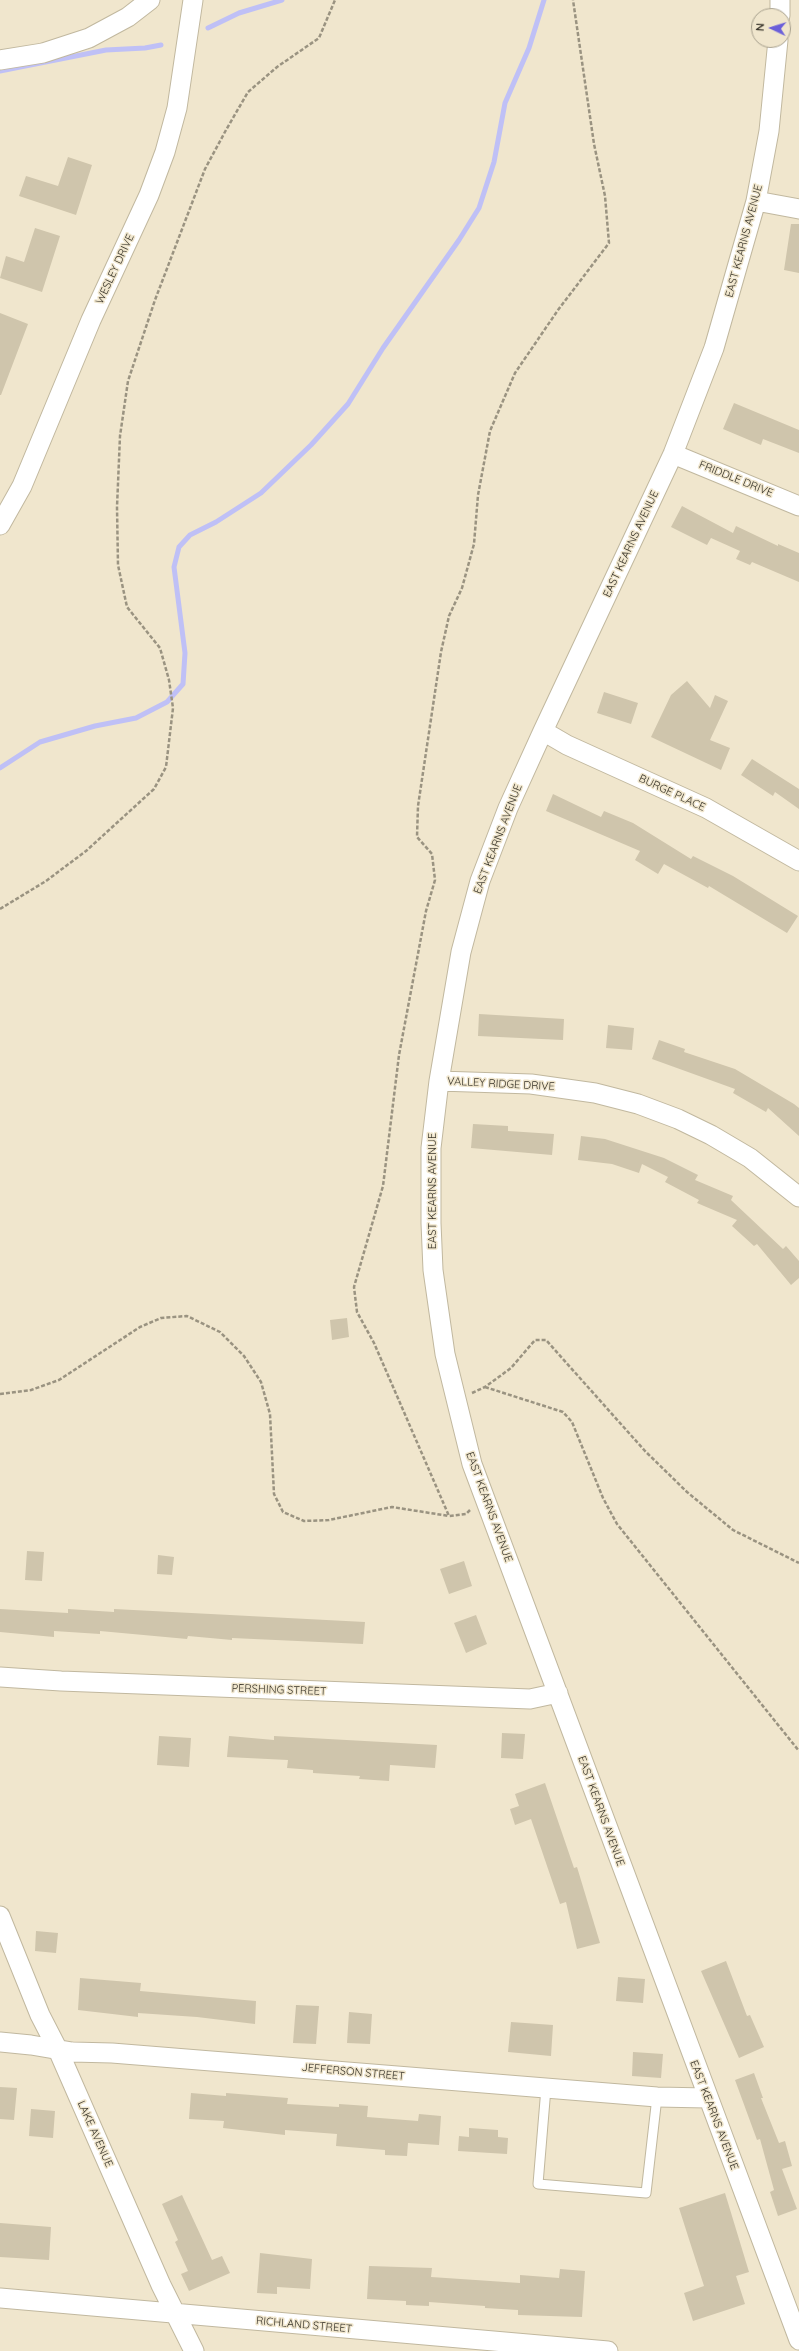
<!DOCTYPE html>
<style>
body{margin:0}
#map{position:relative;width:799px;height:2351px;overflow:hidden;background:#f0e6cd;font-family:Quicksand,sans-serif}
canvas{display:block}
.north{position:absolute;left:751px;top:8px;width:40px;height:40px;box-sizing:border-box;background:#f0e6cd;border:1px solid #a69f8c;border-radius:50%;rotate:274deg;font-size:11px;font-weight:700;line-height:16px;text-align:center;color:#38342a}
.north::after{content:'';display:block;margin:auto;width:14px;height:18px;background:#6b5fd9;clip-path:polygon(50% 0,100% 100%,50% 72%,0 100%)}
</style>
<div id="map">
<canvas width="799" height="2351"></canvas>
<div class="north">N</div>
</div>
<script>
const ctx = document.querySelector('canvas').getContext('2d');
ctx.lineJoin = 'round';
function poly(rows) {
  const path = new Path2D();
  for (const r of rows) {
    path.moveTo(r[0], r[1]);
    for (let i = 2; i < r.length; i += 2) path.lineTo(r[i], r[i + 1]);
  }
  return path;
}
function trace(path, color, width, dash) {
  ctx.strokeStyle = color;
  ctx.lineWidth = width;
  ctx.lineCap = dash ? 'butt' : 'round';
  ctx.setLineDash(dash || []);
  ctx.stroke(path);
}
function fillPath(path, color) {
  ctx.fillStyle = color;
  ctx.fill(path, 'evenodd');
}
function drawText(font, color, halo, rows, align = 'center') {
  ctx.font = font + ' Quicksand,sans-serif';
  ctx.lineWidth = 3;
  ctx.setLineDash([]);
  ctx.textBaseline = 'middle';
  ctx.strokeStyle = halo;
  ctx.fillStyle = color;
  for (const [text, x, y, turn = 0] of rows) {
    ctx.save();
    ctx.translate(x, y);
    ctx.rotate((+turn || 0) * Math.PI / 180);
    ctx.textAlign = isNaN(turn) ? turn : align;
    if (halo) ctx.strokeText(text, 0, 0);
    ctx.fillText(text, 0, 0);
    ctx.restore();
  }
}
trace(poly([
 [208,28,239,13,282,0],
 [0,71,106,50,145,48,161,45],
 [0,768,40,742,95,726,136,718,167,702,183,684,185,653,174,567,179,547,190,535,216,522,261,493,311,445,348,404,383,348,459,240,479,208,494,162,505,103,529,48,544,0]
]), '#bfc0f6', 5);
fillPath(poly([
 [68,157,92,165,76,215,19,196,26,176,58,186],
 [791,224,799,224,799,273,784,270],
 [35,228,60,236,42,292,0,278,6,256,24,262],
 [0,313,28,324,1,395,0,395],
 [734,403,799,430,799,453,763,439,761,445,723,429],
 [682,506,733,533,736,526,778,546,778,544,799,553,799,582,752,562,750,565,736,559,740,551,711,538,707,545,671,527],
 [687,681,710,708,715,695,728,701,710,740,730,748,721,770,651,737,671,695],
 [604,692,638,703,631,724,597,713],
 [752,759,799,789,799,809,775,792,773,796,741,775],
 [553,794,601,817,604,811,633,823,691,859,693,856,733,876,798,916,787,933,709,886,708,888,664,864,658,874,635,860,640,851,546,811],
 [479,1014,564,1019,563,1040,478,1036],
 [608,1025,634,1028,632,1050,606,1048],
 [659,1040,685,1049,684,1052,735,1069,794,1104,799,1108,799,1136,768,1108,766,1112,733,1093,735,1089,652,1059],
 [473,1124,508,1126,508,1131,554,1134,552,1155,471,1148],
 [581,1136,605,1139,664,1158,698,1175,695,1180,733,1196,731,1200,783,1249,786,1246,799,1261,799,1278,791,1285,757,1244,754,1246,732,1226,737,1220,697,1203,699,1200,665,1182,668,1177,642,1164,639,1173,612,1164,578,1160],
 [347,1318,349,1337,332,1340,330,1320],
 [27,1551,44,1552,42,1581,25,1580],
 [158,1555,174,1557,172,1575,157,1574],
 [464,1561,472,1586,449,1594,440,1569],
 [0,1609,68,1613,68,1609,114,1612,114,1609,365,1622,363,1644,232,1638,232,1640,188,1636,187,1639,100,1631,100,1634,54,1631,54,1637,0,1632],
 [476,1615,487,1644,466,1653,454,1623],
 [502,1733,525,1734,523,1759,501,1758],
 [159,1736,191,1738,189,1767,157,1765],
 [229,1736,274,1740,274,1736,437,1745,435,1768,390,1765,389,1781,359,1779,360,1776,313,1773,313,1770,287,1768,288,1760,227,1757],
 [545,1783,574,1868,577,1867,600,1943,577,1949,566,1902,560,1904,531,1819,515,1825,510,1809,519,1806,515,1794],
 [36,1931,58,1933,56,1953,35,1951],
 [726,1961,747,2016,750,2015,764,2047,739,2058,701,1971],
 [618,1977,645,1979,643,2003,616,2001],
 [80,1978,141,1983,140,1991,256,2001,255,2024,197,2017,138,2013,138,2017,78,2010],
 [296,2005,319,2006,316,2044,293,2043],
 [349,2012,372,2014,370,2044,347,2043],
 [511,2022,553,2025,551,2056,508,2052],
 [633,2052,663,2054,661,2078,632,2076],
 [754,2073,763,2098,761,2098,779,2143,785,2141,792,2166,782,2169,797,2209,778,2216,770,2192,774,2190,760,2139,757,2140,735,2080],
 [0,2087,17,2088,14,2120,0,2119],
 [191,2093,226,2096,226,2093,288,2098,287,2104,339,2107,339,2104,368,2106,367,2117,418,2121,419,2114,441,2116,439,2145,408,2143,407,2156,385,2155,385,2150,336,2146,337,2134,285,2130,285,2135,223,2128,224,2121,189,2119],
 [31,2109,55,2111,53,2138,29,2136],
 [469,2128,498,2130,498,2137,508,2138,507,2154,458,2151,459,2136,469,2137],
 [725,2193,749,2272,736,2276,745,2304,693,2321,684,2293,704,2286,679,2208],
 [182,2195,212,2260,222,2256,230,2273,189,2291,181,2274,188,2271,175,2242,178,2240,162,2204],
 [0,2223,51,2227,49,2260,0,2257],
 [260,2253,312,2259,310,2289,277,2287,277,2294,257,2293],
 [369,2266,432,2268,431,2277,520,2283,520,2275,559,2278,560,2269,585,2271,582,2317,518,2315,518,2310,485,2308,485,2306,429,2302,429,2306,406,2305,406,2301,367,2299]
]), '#cfc5ac');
const service = poly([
 [546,2088,538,2184,646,2193,657,2097]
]);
const minor = poly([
 [780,16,780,0],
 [778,40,769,131,756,201,714,348,673,454,543,731,508,808,480,881,461,952,439,1081,431,1148,431,1223,433,1270,445,1354,472,1464,799,2340],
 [0,60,43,53,89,38,128,17,150,0],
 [756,201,799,209],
 [673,454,799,506],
 [0,525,22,486,91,320,149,195,165,152,177,108,193,0],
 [543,731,567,745,706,808,799,861],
 [439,1081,531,1084,595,1093,638,1104,678,1119,711,1135,750,1158,799,1197],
 [0,1677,61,1681,530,1699,558,1693],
 [0,1916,40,2015,58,2050,161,2285,194,2351],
 [0,2042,31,2045,72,2052,112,2053,657,2097,707,2098],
 [0,2298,608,2351]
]);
trace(service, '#c1b89f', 11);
trace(minor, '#c1b89f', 21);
trace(poly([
 [0,909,46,881,86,851,154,789,166,767,173,708,169,680,160,648,127,607,118,565,117,507,120,436,128,381,155,300,205,169,226,130,248,92,277,67,319,38,335,0],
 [485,1387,563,1412,572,1422,603,1498,617,1524,799,1751],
 [472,1393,485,1387,511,1368,535,1340,546,1340,645,1451,687,1492,733,1530,799,1563],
 [0,1394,31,1390,59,1380,140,1327,161,1318,187,1316,220,1332,244,1356,261,1382,270,1414,274,1494,283,1512,304,1521,329,1520,392,1507,449,1516],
 [470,1510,466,1514,449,1516,374,1343,357,1312,354,1287,383,1186,399,1055,426,911,435,880,432,854,417,837,418,806,441,652,449,616,462,588,474,544,478,495,490,431,515,373,558,310,609,243,605,196,594,144,573,0]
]), '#9a9381', 2.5, [4, 2]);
trace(service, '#fff', 9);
trace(minor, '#fff', 19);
drawText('11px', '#38342a', '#f0e6cd', [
 ["EAST KEARNS AVENUE",744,241,-75],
 ["WESLEY DRIVE",115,269,-65],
 ["FRIDDLE DRIVE",736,479,22],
 ["EAST KEARNS AVENUE",631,544,-65],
 ["BURGE PLACE",672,793,25],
 ["EAST KEARNS AVENUE",498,839,-69],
 ["VALLEY RIDGE DRIVE",501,1084,3],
 ["EAST KEARNS AVENUE",433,1191,-90],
 ["EAST KEARNS AVENUE",489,1507,70],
 ["PERSHING STREET",279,1690,2],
 ["EAST KEARNS AVENUE",601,1811,70],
 ["JEFFERSON STREET",353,2072,5],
 ["EAST KEARNS AVENUE",714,2115,69],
 ["LAKE AVENUE",95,2134,66],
 ["RICHLAND STREET",304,2325,5]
]);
</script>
